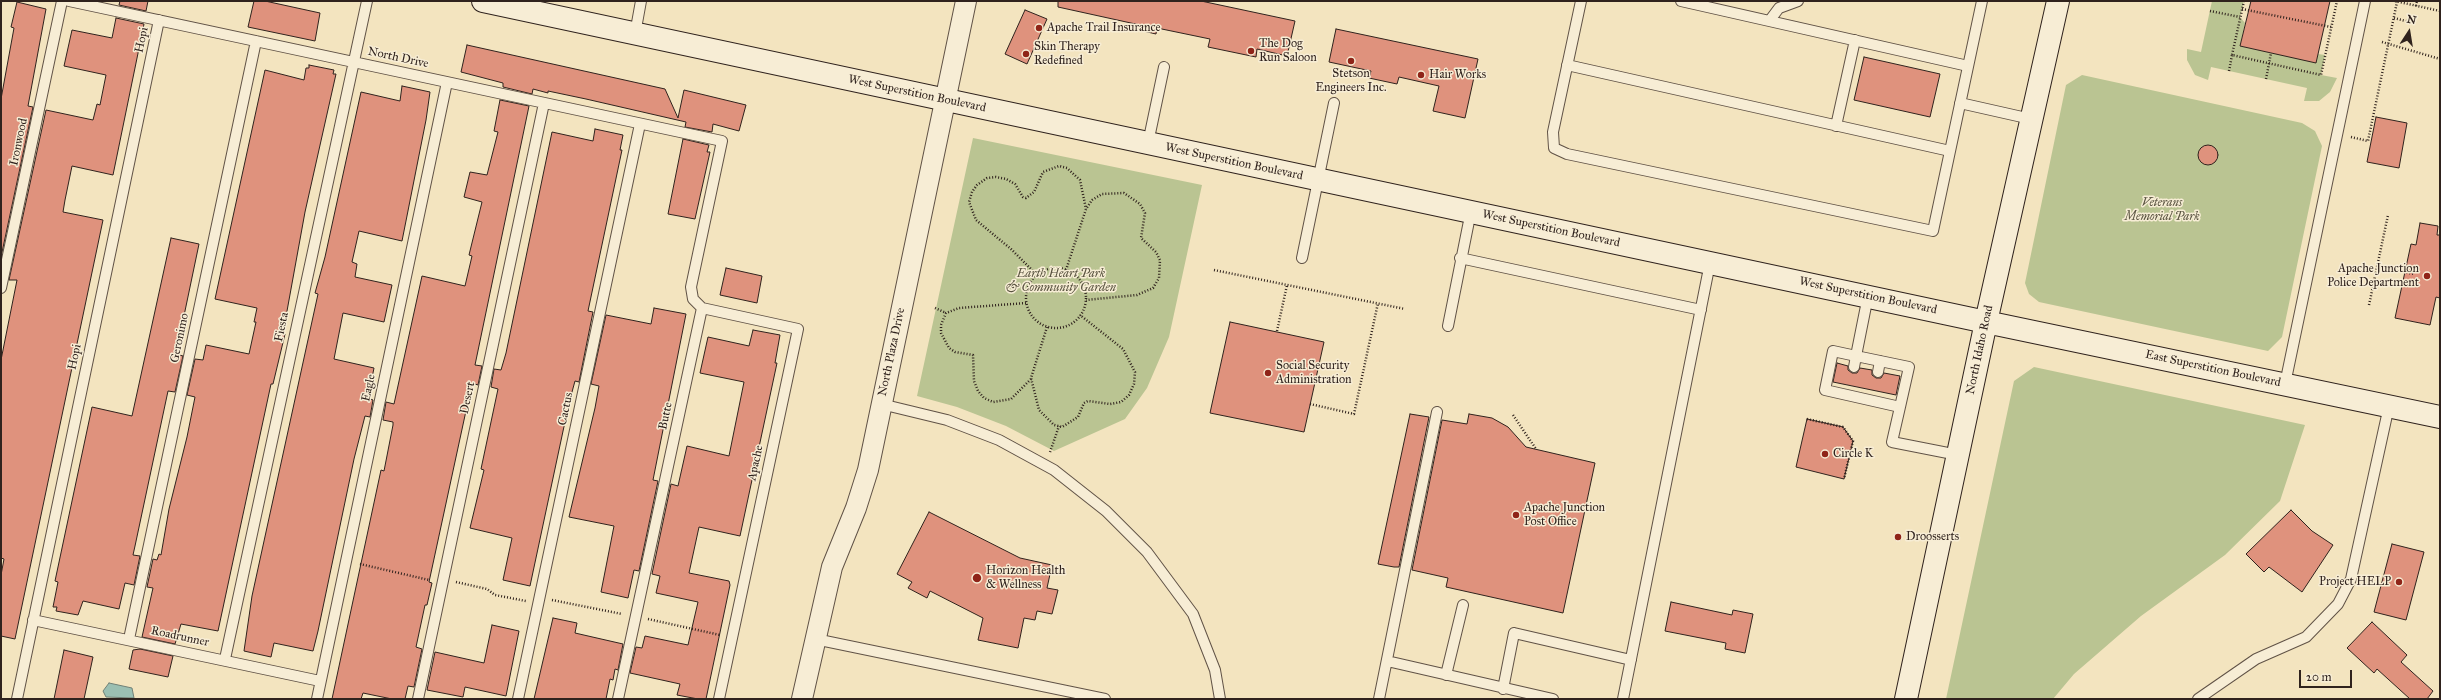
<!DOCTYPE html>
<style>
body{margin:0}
#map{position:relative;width:2441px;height:700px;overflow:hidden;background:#f3e4bf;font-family:"IM FELL Great Primer",serif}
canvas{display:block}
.frame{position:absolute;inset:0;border:2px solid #2f221d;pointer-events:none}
.north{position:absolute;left:2389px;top:12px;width:40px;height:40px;-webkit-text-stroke:3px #f7edd5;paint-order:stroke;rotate:12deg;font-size:11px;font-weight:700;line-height:16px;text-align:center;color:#2f221d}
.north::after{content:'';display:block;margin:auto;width:14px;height:18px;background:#2f221d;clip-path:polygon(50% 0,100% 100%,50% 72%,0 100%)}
.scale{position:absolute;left:2299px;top:670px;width:53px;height:18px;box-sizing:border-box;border:2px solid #2f221d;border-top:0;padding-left:5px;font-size:12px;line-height:14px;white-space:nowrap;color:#2f221d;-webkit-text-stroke:3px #f7edd5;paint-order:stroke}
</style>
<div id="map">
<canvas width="2441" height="700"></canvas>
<div class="frame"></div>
<div class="north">N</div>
<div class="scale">20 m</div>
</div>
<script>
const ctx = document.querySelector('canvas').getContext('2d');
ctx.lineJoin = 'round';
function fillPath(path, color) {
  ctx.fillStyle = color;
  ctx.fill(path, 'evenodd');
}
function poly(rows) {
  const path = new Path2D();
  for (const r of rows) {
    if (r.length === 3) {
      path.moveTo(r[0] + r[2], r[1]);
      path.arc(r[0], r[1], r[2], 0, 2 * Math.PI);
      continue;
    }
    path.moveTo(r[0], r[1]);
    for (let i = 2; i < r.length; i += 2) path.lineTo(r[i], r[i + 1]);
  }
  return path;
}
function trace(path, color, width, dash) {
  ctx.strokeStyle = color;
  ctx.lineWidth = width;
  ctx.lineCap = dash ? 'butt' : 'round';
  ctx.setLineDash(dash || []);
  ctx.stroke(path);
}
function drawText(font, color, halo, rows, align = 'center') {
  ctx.font = font + ' "IM FELL Great Primer",serif';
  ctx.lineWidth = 3;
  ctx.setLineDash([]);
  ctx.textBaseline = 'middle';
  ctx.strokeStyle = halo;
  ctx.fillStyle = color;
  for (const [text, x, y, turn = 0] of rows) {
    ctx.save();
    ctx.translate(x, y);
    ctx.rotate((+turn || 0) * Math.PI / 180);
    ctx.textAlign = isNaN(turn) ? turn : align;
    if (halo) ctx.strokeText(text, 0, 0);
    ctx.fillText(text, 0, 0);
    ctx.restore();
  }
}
fillPath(poly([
 [2212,1,2244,1,2240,17,2245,23,2240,46,2316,62,2318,54,2325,55,2321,75,2337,78,2330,92,2319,101,2304,101,2307,88,2211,67,2208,80,2195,75,2187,60,2187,49,2201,52],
 [2082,75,2302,123,2315,131,2322,146,2282,337,2268,351,2039,302,2029,294,2025,283,2066,85],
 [973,138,1202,185,1169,337,1147,388,1125,419,1054,451,1006,426,957,407,917,396],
 [2034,367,2305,425,2280,501,2225,555,2141,616,2074,674,2053,699,1946,699,2014,381]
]), '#bac492');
const water = poly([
 [109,683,132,688,134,698,106,697,103,691,109,683]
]);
fillPath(water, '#9bbfb2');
trace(water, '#708076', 1);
const building = poly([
 [120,1,148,1,146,11,119,5,120,1],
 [254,1,265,1,320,13,315,41,248,27,254,1],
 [1058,1,1201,1,1295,21,1287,56,1257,49,1256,57,1208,47,1210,39,1157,28,1156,34,1139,30,1140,25,1058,7,1058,1],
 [2251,1,2330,1,2316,63,2240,46,2251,1],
 [17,2,46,9,28,106,33,107,1,257,1,99,14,28,11,27,17,2],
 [1025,10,1047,19,1027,64,1005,54,1025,10],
 [116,18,144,24,113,175,72,166,65,200,63,212,103,220,15,639,1,636,1,575,4,559,1,558,1,360,17,280,9,280,46,110,93,120,97,104,100,105,106,75,64,66,72,30,112,38,116,18],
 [1336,29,1478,59,1465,118,1433,111,1439,86,1399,77,1397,84,1369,78,1371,71,1329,62,1336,29],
 [467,45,665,89,678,118,684,90,746,105,739,131,713,124,712,132,685,127,686,122,586,99,548,91,548,93,533,89,532,94,503,87,503,83,461,72,467,45],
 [1864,57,1940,74,1930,117,1854,100,1864,57],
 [309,65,334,70,333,74,336,74,305,212,283,333,285,334,273,384,271,384,218,631,181,624,175,644,142,637,153,588,147,587,153,559,157,560,159,554,161,555,169,509,187,437,195,397,187,395,195,359,203,360,206,345,249,354,256,322,254,322,257,308,215,299,265,70,304,80,306,68,309,68,309,65],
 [402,86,430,92,426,120,402,241,359,231,352,262,357,264,355,277,392,285,384,322,343,313,334,359,374,368,368,398,373,400,370,417,365,416,354,459,318,631,313,651,274,643,271,657,244,651,252,596,318,294,315,293,325,257,361,92,400,101,402,86],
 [500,100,529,106,475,365,482,366,478,385,472,383,429,582,432,583,427,605,425,605,416,647,422,649,414,687,408,686,405,699,392,699,363,693,361,699,332,699,381,470,384,471,393,425,393,422,383,420,386,402,394,404,422,276,465,286,472,256,469,255,482,202,464,197,470,172,487,175,498,132,494,131,500,100],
 [2376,117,2407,123,2399,168,2367,162,2376,117],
 [595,129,623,135,620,150,622,150,588,311,593,312,579,382,575,381,569,403,530,586,503,580,512,538,470,528,484,470,481,469,498,389,491,387,494,369,501,370,506,353,552,132,593,141,595,129],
 [683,139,709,145,707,152,710,152,695,219,668,214,683,139],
 [2208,155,10],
 [2420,223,2438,226,2437,235,2440,235,2440,298,2436,297,2430,325,2395,318,2411,244,2416,245,2420,223],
 [171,238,199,244,176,354,183,356,175,392,168,391,135,546,133,555,140,556,134,585,125,583,119,609,83,601,78,615,56,611,57,607,53,607,58,582,55,581,92,407,132,416,171,238],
 [726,268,762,276,757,303,720,295,726,268],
 [654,308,686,314,653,480,658,481,639,571,634,570,628,598,601,592,614,526,569,517,595,408,599,386,591,384,606,315,651,324,654,308],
 [1230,322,1324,342,1304,432,1210,413,1230,322],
 [753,330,780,335,775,363,777,363,740,536,699,527,689,573,729,581,730,585,706,699,698,699,677,695,680,684,630,673,636,647,642,648,645,636,688,645,698,602,656,593,660,576,652,574,671,484,678,486,687,446,729,456,744,382,700,373,708,337,749,346,753,330],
 [1837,363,1848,366,1848,370,1852,373,1857,373,1860,368,1872,370,1872,375,1876,378,1881,378,1884,373,1900,376,1896,395,1833,382,1837,363],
 [1410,414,1429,417,1399,567,1394,567,1378,564,1410,414],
 [1469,414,1492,418,1508,427,1526,447,1595,463,1563,613,1446,587,1448,578,1412,570,1442,420,1467,424,1469,414],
 [1807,419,1843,427,1853,441,1844,479,1796,467,1807,419],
 [2291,510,2312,531,2333,545,2302,592,2269,567,2264,572,2246,554,2291,510],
 [929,512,1020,558,1052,565,1047,588,1058,590,1052,614,1037,611,1035,620,1024,618,1018,648,978,640,983,618,930,591,927,598,908,588,912,582,897,574,929,512],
 [2392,544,2424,552,2406,620,2374,612,2392,544],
 [1671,602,1732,615,1733,610,1753,614,1745,653,1725,649,1726,643,1665,631,1671,602],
 [553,618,577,623,575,633,623,644,618,670,615,669,613,680,610,679,606,699,534,699,553,618],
 [2372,622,2407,655,2401,662,2433,691,2427,699,2410,699,2377,669,2374,673,2347,648,2372,622],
 [492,625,519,631,506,696,465,687,463,697,427,690,435,652,484,663,492,625],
 [140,649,173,656,168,677,129,669,133,650,140,649],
 [64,650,93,657,84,699,54,699,64,650]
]);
fillPath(building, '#df927d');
trace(building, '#2f221d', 1);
const lane = poly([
 [69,1,722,141,691,287,693,299,702,308,618,699],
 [1581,1,1553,132,1554,148,1567,154,1933,231,1982,1],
 [1681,1,1968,66],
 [1770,20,1779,8,1798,1],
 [635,34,641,1],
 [1567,65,1950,151],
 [1960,103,2031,119],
 [1836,126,1855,40],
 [1148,143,1164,67],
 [1302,258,1334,103],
 [1460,258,1701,310],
 [1,288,62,1],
 [1868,296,1856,356,1833,351,1825,390,1900,407,1892,442,1958,455],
 [702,308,798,329,719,699],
 [1448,326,1471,211],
 [1854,367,1856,356,1909,367,1900,407],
 [1878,372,1880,361],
 [2285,384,2365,1],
 [881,404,947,420,999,440,1054,470,1106,511,1147,552,1193,614,1215,670,1220,699],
 [33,620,320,681],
 [129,639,256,41],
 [815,639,1105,699],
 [225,659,367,1],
 [1387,661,1553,699],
 [1446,675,1463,605],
 [1503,689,1514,633,1631,660],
 [17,699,159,20],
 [317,699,447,82],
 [418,699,544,103],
 [518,699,640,124],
 [1379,699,1437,412],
 [1623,699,1710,263],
 [2198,699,2256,659,2306,637,2338,604,2351,579,2389,406]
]);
const street = poly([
 [802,699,832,567,856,508,868,470,966,1]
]);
const secondary = poly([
 [483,1,1986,322,2440,417],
 [1906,699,1986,322,2058,1]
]);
trace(lane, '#605246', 12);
trace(street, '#605246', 22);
trace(secondary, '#2f221d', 24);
trace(poly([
 [2244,1,2232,55,2321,75,2337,1],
 [2395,1,2440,11],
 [2416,6,2417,1],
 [2242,9,2331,27],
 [2210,11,2240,17],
 [2394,18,2413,23],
 [2382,42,2440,59],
 [2229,71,2232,55],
 [2266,79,2271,53],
 [2351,137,2368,141,2397,2],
 [2377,266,2414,274],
 [1056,298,30],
 [1066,270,1086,209,1092,200,1102,194,1124,193,1140,204,1145,213,1141,238,1156,252,1160,260,1159,278,1153,288,1137,295,1086,300],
 [1214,270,1405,309],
 [1037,275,1011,249,976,220,969,202,972,192,977,185,987,178,996,177,1006,179,1015,184,1023,197,1026,198,1034,192,1043,172,1059,166,1067,168,1080,180,1086,209],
 [1026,303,959,308,946,313,941,325,941,333,949,348,955,352,973,355,974,381,978,391,984,398,993,402,1011,399,1031,379],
 [2369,305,2388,215],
 [935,308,946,313],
 [1047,327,1031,378,1039,410,1054,425,1062,427,1078,417,1084,403,1088,401,1110,404,1121,402,1129,395,1134,384,1135,372,1123,349,1080,315],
 [1277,331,1287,285],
 [1310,404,1354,414,1378,303],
 [1513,415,1536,449],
 [1807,419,1843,427,1853,441,1844,479],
 [1050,452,1059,426],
 [360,564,429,580],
 [456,582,487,589,495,595,526,601],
 [552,600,622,614],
 [648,619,720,635]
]), '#2f221d', 2.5, [1, 2]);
trace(lane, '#f7edd5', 10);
trace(street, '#f7edd5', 20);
trace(secondary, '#f7edd5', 22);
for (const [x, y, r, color] of [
 [1039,28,4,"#8f2418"],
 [1251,51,4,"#8f2418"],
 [1026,54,4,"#8f2418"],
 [1351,61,4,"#8f2418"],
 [1421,75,4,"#8f2418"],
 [2427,276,4,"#8f2418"],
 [1268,373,4,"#8f2418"],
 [1825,454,4,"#8f2418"],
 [1516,515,4,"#8f2418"],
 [1898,537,4,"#8f2418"],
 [977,578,5,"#8f2418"],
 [2399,582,4,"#8f2418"]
]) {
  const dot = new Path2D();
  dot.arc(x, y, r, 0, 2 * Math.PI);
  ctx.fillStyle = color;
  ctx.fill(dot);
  trace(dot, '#f7edd5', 1.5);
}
drawText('12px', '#2f221d', '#f7edd5', [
 ["Apache Trail Insurance",1047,28],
 ["The Dog",1259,44],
 ["Run Saloon",1259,58],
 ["Skin Therapy",1034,47],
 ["Redefined",1034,61],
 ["Stetson",1351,74,"center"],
 ["Engineers Inc.",1351,88,"center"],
 ["Hair Works",1429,75],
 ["Apache Junction",2419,269,"right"],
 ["Police Department",2419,283,"right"],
 ["Social Security",1276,366],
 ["Administration",1276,380],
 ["Circle K",1833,454],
 ["Apache Junction",1524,508],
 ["Post Office",1524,522],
 ["Droosserts",1906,537],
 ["Horizon Health",986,571],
 ["& Wellness",986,585],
 ["Project HELP",2391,582,"right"]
], 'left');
drawText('12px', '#2f221d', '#f7edd5', [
 ["Hopi",142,40,-78],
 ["North Drive",398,58,12],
 ["West Superstition Boulevard",917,94,12],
 ["Ironwood",19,142,-78],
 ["West Superstition Boulevard",1234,162,12],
 ["West Superstition Boulevard",1551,229,12],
 ["West Superstition Boulevard",1868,296,12],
 ["Fiesta",282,327,-78],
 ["Geronimo",180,338,-78],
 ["North Idaho Road",1980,350,-78],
 ["North Plaza Drive",892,352,-78],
 ["Hopi",75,357,-78],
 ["East Superstition Boulevard",2213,369,12],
 ["Eagle",369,388,-78],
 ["Desert",468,398,-78],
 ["Cactus",566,409,-78],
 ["Butte",666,416,-78],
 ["Apache",756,463,-78],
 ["Roadrunner",180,637,12]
]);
drawText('italic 12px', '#595340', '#f7edd5', [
 ["Veterans",2162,203],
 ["Memorial Park",2162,217],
 ["Earth Heart Park",1061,274],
 ["& Community Garden",1061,288]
]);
</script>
